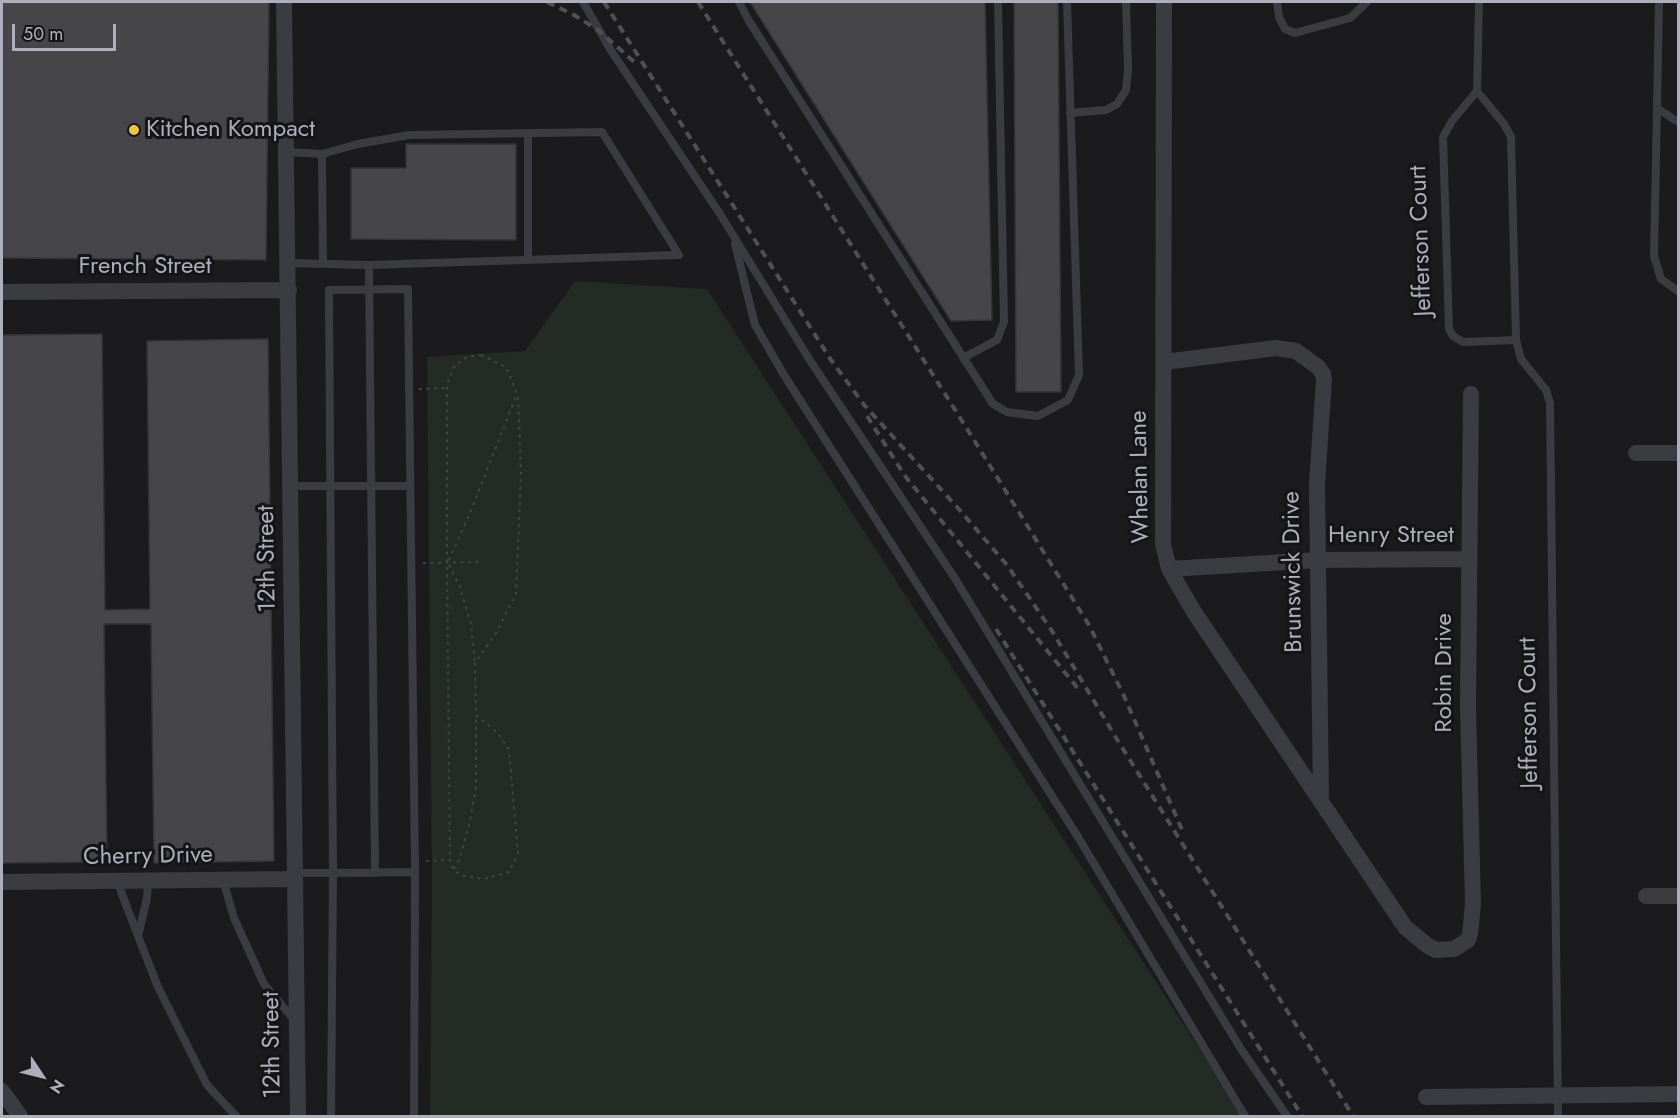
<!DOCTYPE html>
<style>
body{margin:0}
#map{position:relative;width:1680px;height:1118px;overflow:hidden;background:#1b1a1d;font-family:Jost,sans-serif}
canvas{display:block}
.frame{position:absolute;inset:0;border:3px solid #adb0bc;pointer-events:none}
.north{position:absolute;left:12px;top:1046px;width:60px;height:60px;-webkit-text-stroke:4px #151518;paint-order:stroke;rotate:125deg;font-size:16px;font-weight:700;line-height:24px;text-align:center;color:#adb0bc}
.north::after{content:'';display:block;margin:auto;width:21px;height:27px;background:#adb0bc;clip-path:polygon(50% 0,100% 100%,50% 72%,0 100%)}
.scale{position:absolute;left:12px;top:24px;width:104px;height:27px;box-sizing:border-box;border:3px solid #adb0bc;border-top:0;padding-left:8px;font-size:18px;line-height:21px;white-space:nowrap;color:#adb0bc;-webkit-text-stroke:4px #151518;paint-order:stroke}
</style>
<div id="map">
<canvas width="1680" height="1118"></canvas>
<div class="frame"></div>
<div class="north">N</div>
<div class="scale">50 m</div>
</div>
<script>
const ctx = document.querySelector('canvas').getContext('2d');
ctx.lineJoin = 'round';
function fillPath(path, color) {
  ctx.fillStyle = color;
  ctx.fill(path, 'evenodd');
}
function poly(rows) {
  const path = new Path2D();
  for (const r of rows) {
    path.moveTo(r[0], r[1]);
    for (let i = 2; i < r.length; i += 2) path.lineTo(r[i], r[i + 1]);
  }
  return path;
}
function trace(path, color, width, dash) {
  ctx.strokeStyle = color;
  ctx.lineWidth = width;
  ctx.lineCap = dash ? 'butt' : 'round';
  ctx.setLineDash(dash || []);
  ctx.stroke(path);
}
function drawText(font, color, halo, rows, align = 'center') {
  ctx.font = font + ' Jost,sans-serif';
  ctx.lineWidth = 6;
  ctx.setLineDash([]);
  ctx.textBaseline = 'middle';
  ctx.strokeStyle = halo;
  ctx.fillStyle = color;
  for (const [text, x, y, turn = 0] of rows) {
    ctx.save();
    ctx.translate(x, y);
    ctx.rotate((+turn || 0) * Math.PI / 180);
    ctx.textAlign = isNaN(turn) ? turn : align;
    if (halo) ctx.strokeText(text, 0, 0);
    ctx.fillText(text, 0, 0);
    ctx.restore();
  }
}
fillPath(poly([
 [575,281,707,289,1243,1116,430,1116,432,883,427,357,525,351]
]), '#222b24');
const building = poly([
 [2,2,269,2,266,260,2,258,2,2],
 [750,2,985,2,992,320,951,321,750,2],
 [1014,2,1058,2,1061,392,1016,392,1014,2],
 [406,144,516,144,516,240,351,239,351,168,406,168,406,144],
 [102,334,105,610,150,609,147,341,268,339,274,861,154,863,151,624,104,624,107,862,2,863,2,335,102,334]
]);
fillPath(building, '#45454a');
trace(building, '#353439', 1.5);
trace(poly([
 [481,355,506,367,518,396,521,473,516,594,496,633,475,663,476,715,498,733,509,750,518,853,509,872,484,879,460,875,450,865,447,563,447,384,455,365,467,357,481,355],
 [419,389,447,388],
 [449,560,470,513,517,394],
 [423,563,480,562],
 [449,565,460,587,471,624,475,663],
 [426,861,450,860],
 [454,869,460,858,470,821,476,787,476,715]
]), '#414349', 2, [3, 4.5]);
trace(poly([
 [583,2,610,49,720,214,811,362,956,580,1241,1049,1287,1116],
 [739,2,749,21,993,404,1007,412,1038,416,1068,400,1079,375,1067,2],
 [1277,2,1279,17,1285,29,1295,33,1350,18,1367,2],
 [1479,2,1477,91,1452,121,1443,137,1449,329,1453,336,1463,342,1516,340],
 [1477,91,1504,124,1511,137,1516,340,1521,359,1546,390,1550,403,1558,1116],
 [1657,108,1659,2],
 [1070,113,1106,110,1117,104,1126,90,1128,70,1126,2],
 [1678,122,1657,108,1654,256,1661,279,1678,291],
 [528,134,528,259],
 [286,152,322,154,358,144,409,135,602,132,679,255,369,265],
 [322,154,323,264],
 [735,244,755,325,784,375,1078,837,1245,1116],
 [288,263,369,265,375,873],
 [963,358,997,340,1004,322,998,2],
 [291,486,410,486],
 [295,873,333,873,415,872,408,289,329,290,333,873,331,1116],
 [223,880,234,918,264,984,296,1022],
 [117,881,138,936,147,898,148,881],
 [138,936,158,987,207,1085,236,1116],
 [414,1116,415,872]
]), '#3b3c42', 8);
trace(poly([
 [284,2,298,1116],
 [1164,2,1163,544,1169,569,1194,612,1405,927,1428,946,1436,950,1454,949,1468,940,1470,934,1473,904,1468,706,1471,394],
 [2,292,289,290],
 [1164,362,1276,348,1296,351,1318,367,1323,374,1324,380,1317,484,1321,798],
 [1636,453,1678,453],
 [1169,569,1318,560,1469,559],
 [2,882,295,879],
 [1646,896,1678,896],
 [2,1091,20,1116],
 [1426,1097,1678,1094]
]), '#3b3c42', 16);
trace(poly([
 [547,2,574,15,598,30,638,65],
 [604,2,831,360,865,406,957,507,1007,565,1052,631,1118,741,1353,1116],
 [698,2,969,432,1089,625,1124,696,1183,832],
 [867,416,905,476,1080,691],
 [996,629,1302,1116]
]), '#4e5057', 4, [8, 6]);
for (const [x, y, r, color] of [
 [134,130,6,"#f2c33d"]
]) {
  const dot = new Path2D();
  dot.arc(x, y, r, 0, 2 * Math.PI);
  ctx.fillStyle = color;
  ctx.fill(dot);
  trace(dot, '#151518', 2);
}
drawText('24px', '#adb0bc', '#151518', [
 ["Kitchen Kompact",146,130]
], 'left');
drawText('24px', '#adb0bc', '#151518', [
 ["Jefferson Court",1422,241,-92],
 ["French Street",145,267],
 ["Whelan Lane",1141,477,-91],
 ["Henry Street",1391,536],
 ["12th Street",268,559,-91],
 ["Brunswick Drive",1294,572,-91],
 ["Robin Drive",1445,673,-90],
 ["Jefferson Court",1530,713,-91],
 ["Cherry Drive",148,857,-1],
 ["12th Street",273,1045,-91]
]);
</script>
